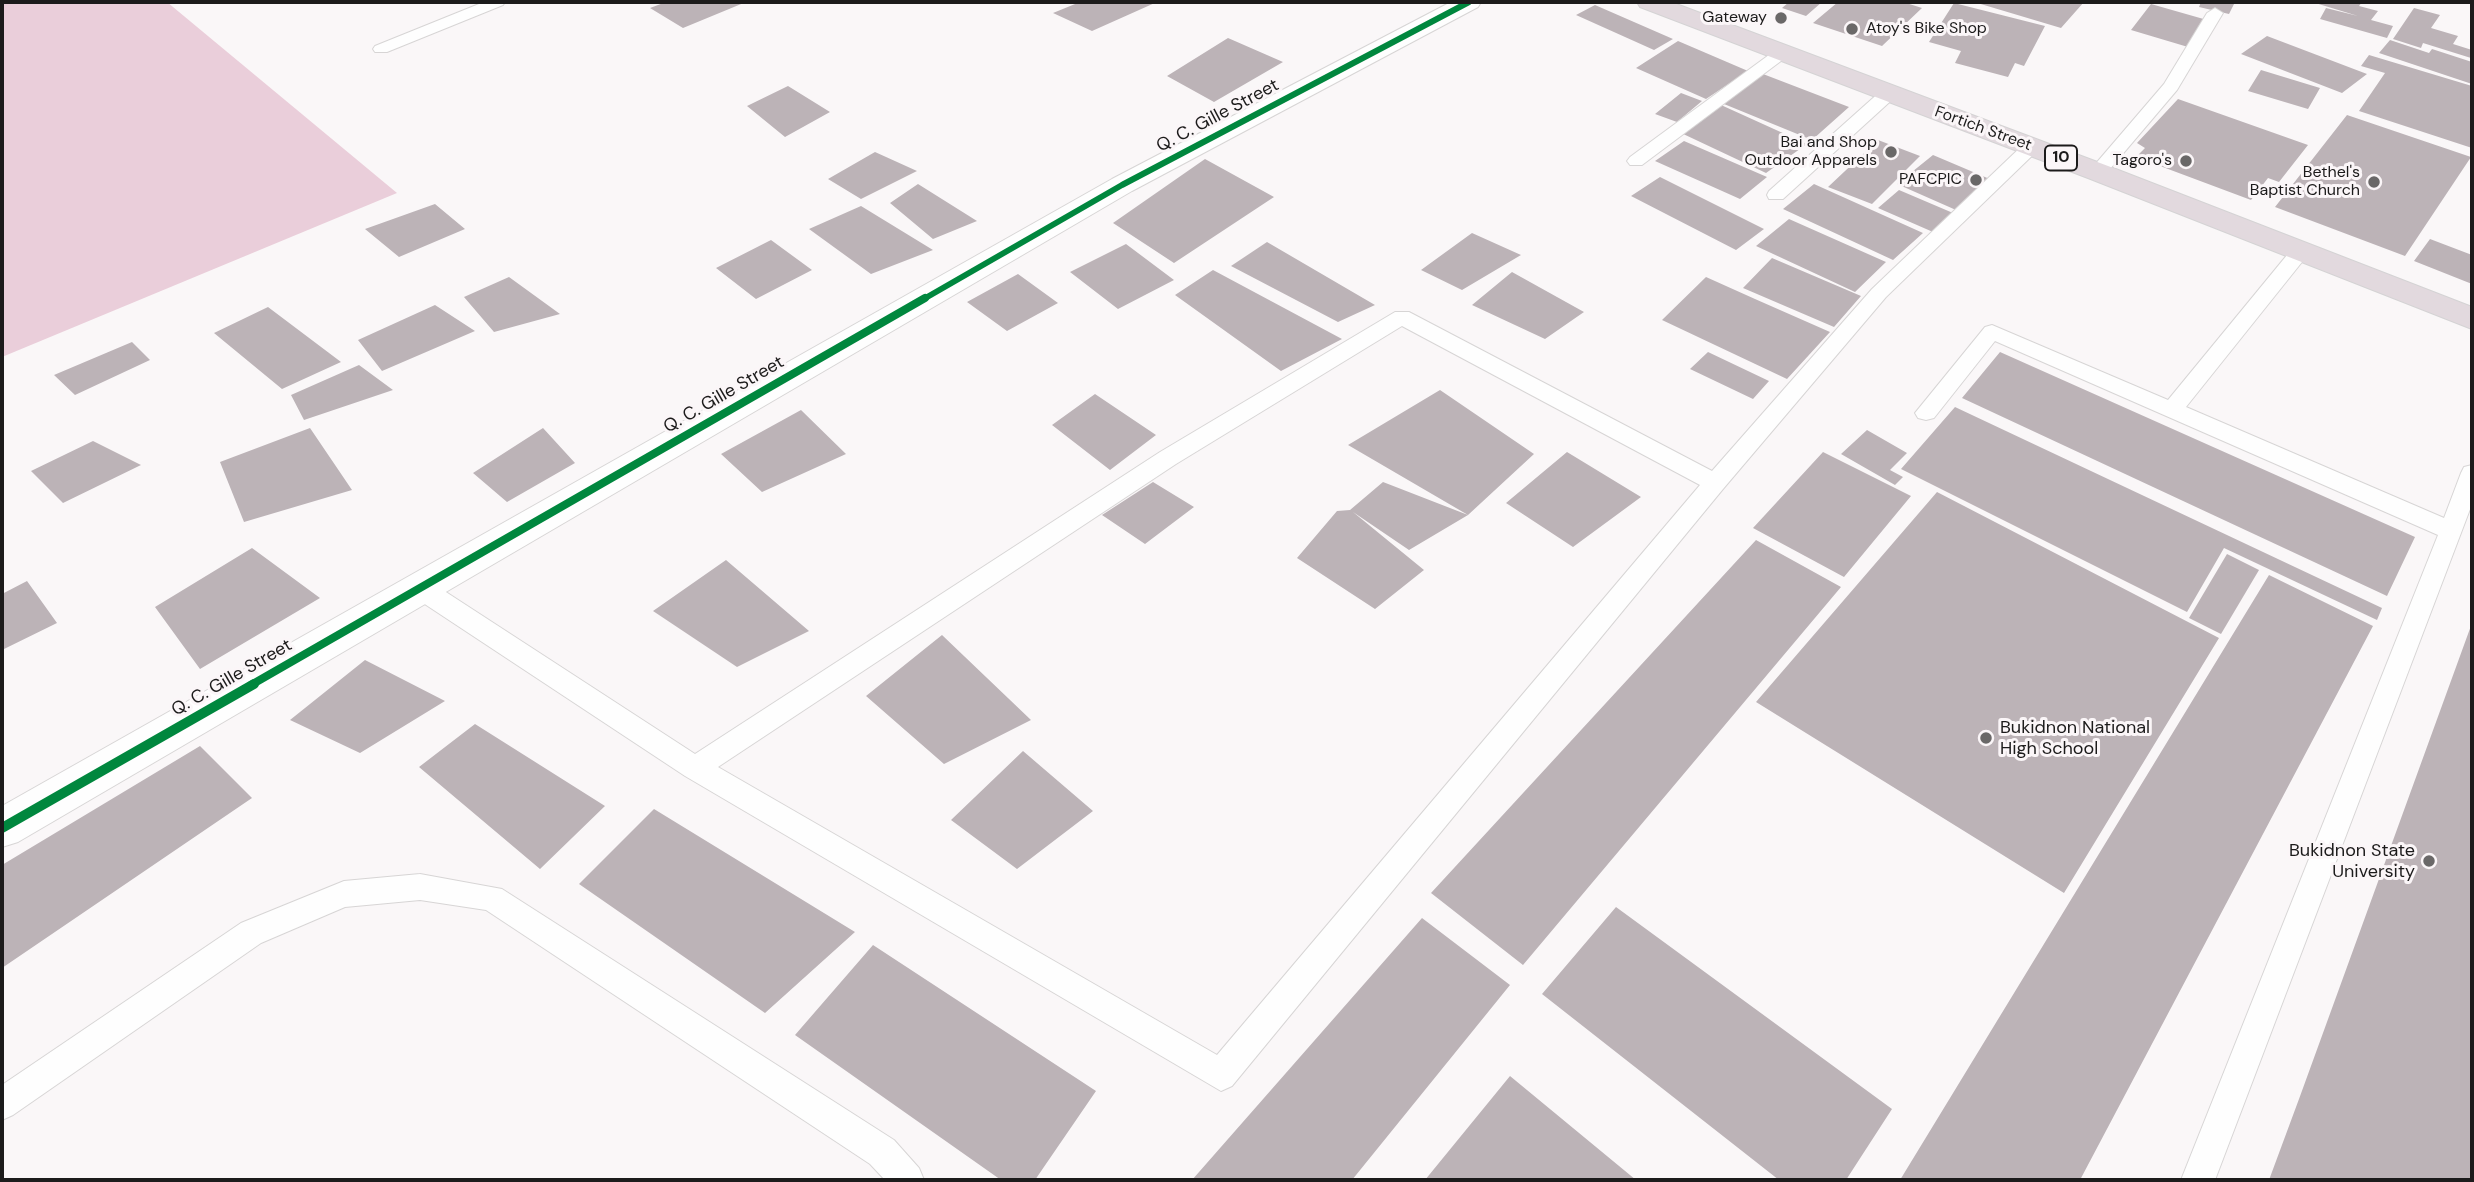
<!DOCTYPE html>
<style>
body{margin:0}
#map{position:relative;width:2474px;height:1182px;overflow:hidden;background:#faf7f8;font-family:"DM Sans",sans-serif}
canvas{display:block}
.frame{position:absolute;inset:0;border:4px solid #1c1b1b;pointer-events:none}
</style>
<div id="map">
<canvas width="2474" height="1182"></canvas>
<div class="frame"></div>
</div>
<script>
const ctx = document.querySelector('canvas').getContext('2d');
ctx.lineJoin = 'round';
function fillPath(path, color) {
  ctx.fillStyle = color;
  ctx.fill(path, 'evenodd');
}
function poly(rows) {
  const path = new Path2D();
  for (const r of rows) {
    path.moveTo(r[0], r[1]);
    for (let i = 2; i < r.length; i += 2) path.lineTo(r[i], r[i + 1]);
  }
  return path;
}
function trace(path, color, width, dash) {
  ctx.strokeStyle = color;
  ctx.lineWidth = width;
  ctx.lineCap = dash ? 'butt' : 'round';
  ctx.setLineDash(dash || []);
  ctx.stroke(path);
}
function drawText(font, color, halo, rows, align = 'center') {
  ctx.font = font + ' "DM Sans",sans-serif';
  ctx.lineWidth = 6;
  ctx.setLineDash([]);
  ctx.textBaseline = 'middle';
  ctx.strokeStyle = halo;
  ctx.fillStyle = color;
  for (const [text, x, y, turn = 0] of rows) {
    ctx.save();
    ctx.translate(x, y);
    ctx.rotate((+turn || 0) * Math.PI / 180);
    ctx.textAlign = isNaN(turn) ? turn : align;
    if (halo) ctx.strokeText(text, 0, 0);
    ctx.fillText(text, 0, 0);
    ctx.restore();
  }
}
fillPath(poly([
 [2,2,167,2,397,193,2,357]
]), '#eaceda');
fillPath(poly([
 [666,2,746,2,683,28,650,8],
 [1080,2,1157,2,1092,31,1053,13],
 [1789,2,1822,2,1806,16,1782,8],
 [1838,2,1903,2,1922,8,1882,46,1813,23],
 [1974,2,2084,2,2061,28],
 [2201,2,2235,2,2229,14,2199,7],
 [2312,2,2362,2,2359,6,2378,11,2371,20,2393,26,2387,38,2320,19,2326,8,2358,16],
 [1954,3,2045,26,2024,66,2015,63,2008,77,1955,63,1961,51,1929,42],
 [2151,4,2207,20,2188,47,2131,30],
 [1595,5,1673,39,1654,50,1576,15],
 [2414,8,2440,15,2431,28,2458,36,2453,44,2472,50,2471,58,2423,43,2421,48,2393,39],
 [2267,36,2367,74,2342,93,2241,54],
 [1228,38,1283,62,1214,102,1167,76],
 [2390,40,2429,53,2432,49,2472,62,2472,84,2379,53],
 [1678,41,1748,71,1706,99,1636,68],
 [2369,55,2472,86,2472,148,2359,111,2385,73,2361,66],
 [2261,70,2320,88,2308,109,2248,91],
 [1763,74,1849,107,1812,140,1724,104],
 [788,86,830,112,785,137,747,106],
 [1681,93,1702,101,1677,122,1655,114],
 [2178,99,2308,145,2279,182,2268,178,2251,200,2136,157,2145,148,2137,143],
 [1721,105,1807,144,1766,173,1679,132],
 [2347,115,2471,157,2405,256,2275,207],
 [1878,140,1920,156,1872,204,1828,187],
 [1684,141,1767,177,1740,199,1655,161],
 [875,152,917,171,861,199,828,179],
 [1933,155,1992,180,1956,210,1897,184],
 [1205,159,1274,197,1174,263,1113,223],
 [1660,177,1764,229,1736,250,1631,196],
 [918,184,977,221,933,239,890,203],
 [1814,184,1923,233,1893,260,1783,209],
 [1899,190,1953,213,1933,232,1878,208],
 [435,204,465,229,399,257,365,229],
 [861,206,933,250,871,274,809,229],
 [1789,219,1886,262,1855,292,1756,246],
 [1472,233,1521,255,1462,290,1421,270],
 [2430,239,2472,255,2472,284,2414,261],
 [771,240,812,270,756,299,716,268],
 [1267,242,1375,305,1338,322,1231,266],
 [1126,244,1174,280,1118,309,1070,272],
 [1772,258,1861,296,1834,327,1743,288],
 [1213,270,1342,339,1281,371,1175,295],
 [1512,272,1584,312,1545,339,1472,305],
 [1018,274,1058,303,1007,331,967,302],
 [509,277,560,314,494,332,464,297],
 [1706,277,1755,299,1830,332,1787,379,1662,320],
 [435,305,475,331,382,371,358,340],
 [268,307,341,362,282,389,214,333],
 [132,342,150,360,75,395,54,375],
 [1708,352,1769,381,1753,399,1690,369],
 [2000,352,2415,537,2387,596,1962,398],
 [359,365,393,390,304,420,291,395],
 [1440,390,1534,454,1468,515,1348,445],
 [1095,394,1156,435,1110,470,1052,425],
 [1955,407,2382,608,2377,620,2224,548,2187,612,1901,469],
 [801,410,846,454,762,492,721,454],
 [310,428,352,490,244,522,220,462],
 [543,428,575,463,507,502,473,473],
 [1867,430,1907,453,1890,470,1903,477,1895,485,1841,454],
 [93,441,141,465,63,503,31,471],
 [1567,452,1641,497,1573,547,1506,503],
 [1823,452,1911,496,1844,577,1753,528],
 [1153,482,1194,507,1145,544,1102,515],
 [1383,482,1468,515,1409,550,1353,512,1424,570,1375,609,1297,558,1337,511,1350,510],
 [1937,492,2219,638,2064,893,1756,702],
 [1756,540,1841,587,1523,965,1431,893],
 [252,548,320,598,200,669,155,607],
 [2227,554,2259,570,2221,634,2189,618],
 [726,560,809,631,737,667,653,611],
 [2269,575,2373,626,2080,1180,1900,1180],
 [27,581,57,623,2,650,2,594],
 [2472,623,2472,1180,2269,1180,2299,1099],
 [942,635,1031,720,944,764,866,696],
 [365,660,445,701,360,753,290,720],
 [475,724,605,806,540,869,419,767],
 [200,746,252,798,2,968,2,865],
 [1023,751,1093,811,1017,869,951,820],
 [654,809,855,932,765,1013,579,884],
 [1616,907,1892,1109,1846,1180,1779,1180,1542,994],
 [1422,918,1510,985,1352,1180,1192,1180],
 [873,945,1096,1091,1035,1180,1001,1180,795,1035],
 [1510,1076,1636,1180,1425,1180]
]), '#bcb3b7');
const lane = poly([
 [484,2,505,2,503,5,387,52,375,52,373,49,375,46,484,2],
 [2215,8,2223,13,2177,90,2104,176,2092,176,2089,172,2092,168,2164,84,2207,13,2215,8],
 [1783,47,1791,52,1789,55,1642,165,1630,165,1627,161,1630,157,1777,49,1783,47],
 [1888,89,1894,90,1896,94,1894,98,1783,199,1769,199,1767,195,1769,191,1882,90,1888,89],
 [2031,142,2040,147,2037,151,1886,297,1723,489,1232,1086,1221,1091,685,776,411,595,408,588,411,581,420,579,429,581,695,754,1160,452,1395,312,1409,312,1712,471,1872,289,2025,143,2031,142],
 [1402,326,1700,485,1217,1055,718,767,1176,464,1402,326],
 [2299,247,2309,253,2306,257,2186,407,2444,518,2461,473,2464,467,2472,465,2472,504,2215,1180,2181,1180,2438,535,1995,341,1934,418,1926,420,1918,418,1915,413,1985,327,1992,325,2168,400,2292,249,2299,247],
 [420,874,502,889,894,1140,919,1168,924,1180,885,1180,870,1164,486,910,420,900,345,907,261,943,13,1115,2,1120,2,1085,241,923,344,881,420,874]
]);
const street = poly([
 [1451,2,1481,2,1478,7,1132,191,18,842,2,847,2,806,1112,179,1451,2]
]);
const highway = poly([
 [1637,2,1671,2,2108,166,2472,307,2472,329,2088,178,1640,7,1637,2]
]);
trace(lane, '#d7d5d5', 2);
trace(street, '#d7d5d5', 2);
trace(highway, '#d4d3d4', 2);
fillPath(lane, '#fefefe');
fillPath(street, '#fefefe');
fillPath(highway, '#e2d9de');
trace(poly([
 [922,300,1122,185,1469,2]
]), '#00873e', 6);
trace(poly([
 [251,685,925,298]
]), '#00873e', 8);
trace(poly([
 [2,828,254,684]
]), '#00873e', 10);
for (const [x, y, r, color] of [
 [1781,18,7,"#6a6868"],
 [1852,29,7,"#6a6868"],
 [1891,152,7,"#6a6868"],
 [2186,161,7,"#6a6868"],
 [1976,180,7,"#6a6868"],
 [2374,182,7,"#6a6868"],
 [1986,738,7,"#6a6868"],
 [2429,861,7,"#6a6868"]
]) {
  const dot = new Path2D();
  dot.arc(x, y, r, 0, 2 * Math.PI);
  ctx.fillStyle = color;
  ctx.fill(dot);
  trace(dot, '#fbf6f8', 2.5);
}
drawText('16px', '#1c1b1b', '#fbf6f8', [
 ["Gateway",1767,18],
 ["Atoy's Bike Shop",1866,29,"left"],
 ["Bai and Shop",1877,143],
 ["Outdoor Apparels",1877,161],
 ["Tagoro's",2172,161],
 ["Bethel's",2360,173],
 ["Baptist Church",2360,191],
 ["PAFCPIC",1962,180]
], 'right');
drawText('16px', '#1c1b1b', '#fbf6f8', [
 ["Fortich Street",1983,129,20]
]);
for (const [x, y, w] of [
 [2061,158,32]
]) {
  const box = new Path2D();
  box.roundRect(x - w / 2, y - 12.5, w, 25, 5);
  ctx.fillStyle = '#fbf6f8';
  ctx.fill(box);
  trace(box, '#1c1b1b', 2);
}
drawText('bold 16px', '#1c1b1b', null, [
 ["10",2061,158]
]);
drawText('18px', '#1c1b1b', '#fbf6f8', [
 ["Q. C. Gille Street",1218,116,-28],
 ["Q. C. Gille Street",724,395,-30],
 ["Q. C. Gille Street",232,678,-30]
]);
drawText('18px', '#1c1b1b', '#fbf6f8', [
 ["Bukidnon National",2000,728],
 ["High School",2000,749],
 ["Bukidnon State",2415,851,"right"],
 ["University",2415,872,"right"]
], 'left');
</script>
